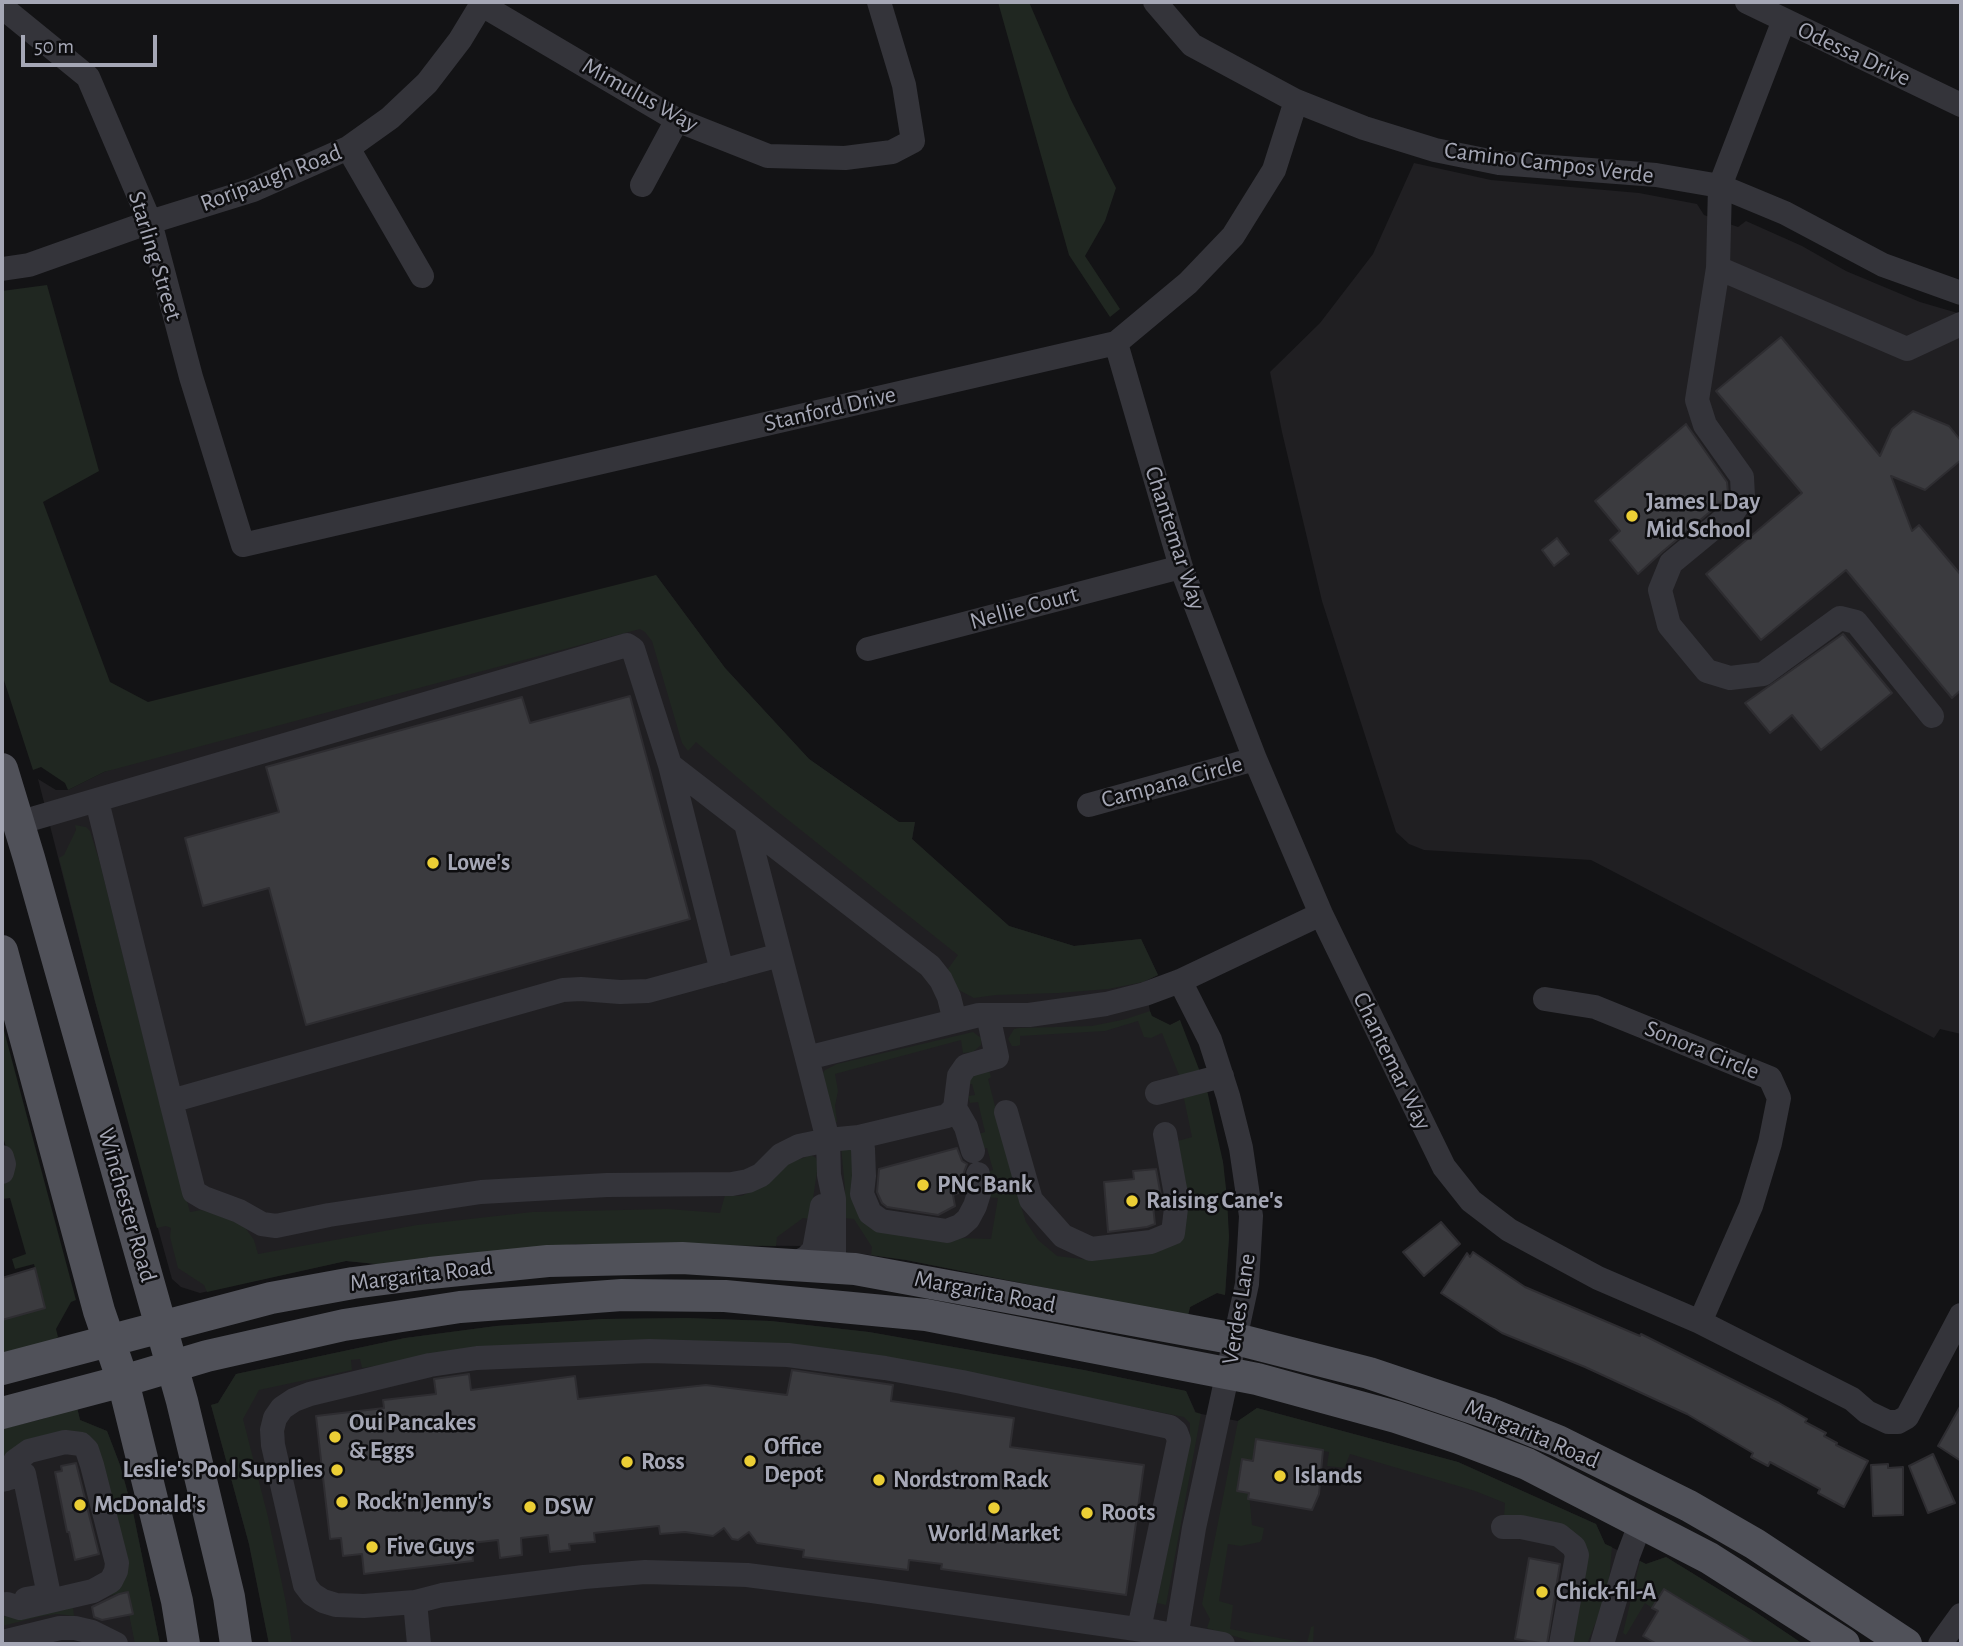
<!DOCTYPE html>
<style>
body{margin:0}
#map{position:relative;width:1963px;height:1646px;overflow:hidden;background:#131315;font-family:"Alegreya Sans",sans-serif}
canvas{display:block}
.frame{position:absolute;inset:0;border:4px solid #a5a7b5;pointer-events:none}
.scale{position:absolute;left:21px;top:35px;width:136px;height:32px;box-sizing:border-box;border:4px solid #a5a7b5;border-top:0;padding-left:9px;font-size:21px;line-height:24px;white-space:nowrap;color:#a5a7b5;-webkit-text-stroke:5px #0e0e10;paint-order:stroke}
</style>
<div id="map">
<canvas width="1963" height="1646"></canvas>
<div class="frame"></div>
<div class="scale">50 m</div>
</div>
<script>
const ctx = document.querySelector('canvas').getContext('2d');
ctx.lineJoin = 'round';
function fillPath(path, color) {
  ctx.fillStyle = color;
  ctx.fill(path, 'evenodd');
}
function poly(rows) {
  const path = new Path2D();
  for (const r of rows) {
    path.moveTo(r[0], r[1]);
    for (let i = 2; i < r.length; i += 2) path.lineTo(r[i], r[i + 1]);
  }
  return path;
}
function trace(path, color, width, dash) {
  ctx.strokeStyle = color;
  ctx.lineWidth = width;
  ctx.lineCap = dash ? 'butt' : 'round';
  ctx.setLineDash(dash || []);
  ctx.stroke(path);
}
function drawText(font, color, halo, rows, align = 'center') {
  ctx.font = font + ' "Alegreya Sans",sans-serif';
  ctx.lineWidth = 5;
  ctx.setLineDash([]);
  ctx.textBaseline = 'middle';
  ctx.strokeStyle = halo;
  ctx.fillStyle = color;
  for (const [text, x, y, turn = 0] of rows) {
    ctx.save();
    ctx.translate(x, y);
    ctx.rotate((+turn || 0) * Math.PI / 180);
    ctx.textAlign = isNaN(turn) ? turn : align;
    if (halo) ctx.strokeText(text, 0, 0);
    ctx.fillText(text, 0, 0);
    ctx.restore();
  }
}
fillPath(poly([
 [1414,163,1491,180,1639,193,1697,204,1704,215,1738,227,1746,221,1802,246,1846,271,1920,302,1961,314,1961,1034,1940,1029,1934,1038,1591,860,1424,850,1409,844,1396,832,1322,601,1282,432,1270,372,1320,323,1373,254],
 [656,575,725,668,809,759,899,822,915,822,912,839,1009,926,1074,946,1141,939,1158,975,1144,982,1151,1016,1170,1025,1180,1020,1223,1162,1229,1237,1225,1295,1217,1293,1190,1307,1188,1316,906,1260,804,1246,576,1244,386,1265,346,1261,200,1293,181,1287,172,1279,95,1001,38,779,56,790,68,790,104,772],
 [687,1318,771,1321,869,1332,1084,1370,1186,1391,1196,1413,1238,1421,1257,1408,1458,1462,1596,1524,1605,1544,1646,1564,1666,1557,1754,1611,1803,1644,269,1644,249,1544,211,1405,218,1403,236,1374,405,1338,496,1326,602,1319],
 [77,1407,80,1420,107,1431,120,1465,133,1512,160,1644,2,1644,2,1429,43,1419]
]), '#201f22');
fillPath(poly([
 [998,2,1029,2,1071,100,1116,188,1105,221,1085,256,1120,309,1110,317,1069,255],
 [47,285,99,471,43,502,110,682,148,702,656,575,725,668,809,759,899,822,915,822,912,839,1009,926,1074,946,1141,939,1158,975,1143,982,1108,989,1059,993,996,995,974,998,953,987,948,979,948,969,958,955,772,807,696,742,688,751,682,743,652,641,645,632,640,629,104,772,68,790,65,783,41,767,33,770,2,674,2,291],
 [75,825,86,827,90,831,100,863,159,1100,190,1212,201,1210,214,1213,241,1222,254,1240,258,1254,417,1225,532,1212,668,1209,720,1213,725,1195,741,1196,757,1189,786,1164,811,1155,816,1158,818,1165,810,1219,803,1218,777,1237,776,1246,576,1244,386,1265,346,1261,207,1292,204,1285,178,1268,170,1237,171,1228,166,1226,157,1228,95,1001,59,858,64,855,76,830],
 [1150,1011,1152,1016,1170,1025,1180,1020,1207,1090,1223,1162,1227,1197,1229,1237,1225,1295,1217,1293,1190,1307,1188,1316,906,1260,871,1255,872,1247,854,1219,843,1218,845,1188,841,1147,852,1146,860,1208,960,1238,991,1239,998,1198,985,1197,987,1172,993,1170,987,1148,978,1150,975,1135,985,1132,978,1102,970,1103,968,1096,975,1095,972,1084,966,1085,975,1073,989,1070,991,1077,988,1079,1020,1203,1026,1222,1038,1240,1057,1256,1090,1260,1166,1245,1174,1142,1192,1137,1179,1075,1162,1033,1151,1038,1144,1037,1138,1021,1105,1031,1020,1036,1020,1045,1017,1046,1012,1046,1008,1039,1014,1029,1019,1028,1092,1026,1126,1019],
 [2,1023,76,1300,71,1302,56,1329,58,1337,38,1349,2,1358,2,1320,45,1307,34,1264,15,1269,12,1259,26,1254,10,1198,2,1199,2,1181,10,1162,2,1133],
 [973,1032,981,1038,981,1045,973,1052,963,1053,961,1040,835,1074,838,1091,835,1106,837,1122,835,1122,822,1074,825,1070,837,1064],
 [687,1318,771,1321,869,1332,1084,1370,1186,1391,1195,1412,1201,1414,1166,1605,1157,1603,1190,1434,1190,1423,1184,1417,887,1358,432,1357,362,1368,360,1359,351,1360,352,1370,259,1390,243,1419,268,1517,286,1603,292,1644,269,1644,249,1544,211,1405,218,1403,236,1374,405,1338,496,1326,602,1319],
 [77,1407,80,1420,107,1431,120,1465,133,1512,160,1644,135,1644,129,1614,133,1613,128,1592,91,1599,73,1607,74,1616,57,1614,42,1616,2,1626,2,1617,63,1603,114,1586,92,1446,2,1466,2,1429,43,1419],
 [1257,1408,1458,1462,1596,1524,1605,1544,1612,1547,1609,1582,1602,1607,1587,1644,1567,1644,1581,1560,1504,1517,1505,1503,1475,1491,1350,1454,1344,1468,1327,1466,1329,1452,1256,1439,1253,1461,1242,1460,1237,1490,1249,1493,1252,1525,1264,1528,1262,1539,1260,1542,1241,1546,1228,1544,1219,1601,1233,1605,1230,1629,1307,1643,1311,1627,1314,1626,1313,1644,1254,1642,1207,1628,1210,1619,1202,1604,1238,1421],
 [1666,1557,1754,1611,1803,1644,1755,1644,1664,1590,1652,1608,1645,1603,1626,1635,1623,1633,1640,1561,1646,1564]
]), '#202721');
const building = poly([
 [1781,337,1880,456,1892,429,1913,411,1949,426,1961,441,1961,460,1925,490,1891,476,1912,531,1919,525,1961,575,1961,690,1952,698,1846,570,1761,640,1706,574,1802,493,1716,391,1781,337],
 [1686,424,1727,482,1728,493,1723,501,1662,552,1638,574,1610,540,1620,531,1595,501,1686,424],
 [1557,538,1569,554,1554,566,1542,550,1557,538],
 [1843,634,1892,693,1821,750,1792,715,1770,733,1745,703,1843,634],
 [630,696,690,919,306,1025,269,888,203,906,185,838,279,812,266,767,522,697,530,723,630,696],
 [957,1148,962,1161,967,1164,963,1175,964,1191,953,1195,955,1206,938,1215,887,1207,882,1203,877,1192,879,1169,957,1148],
 [1156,1169,1161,1196,1157,1196,1158,1206,1153,1206,1155,1224,1147,1227,1108,1232,1104,1182,1134,1179,1133,1171,1156,1169],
 [1441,1222,1460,1244,1424,1276,1403,1252,1441,1222],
 [1473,1252,1525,1287,1640,1336,1641,1334,1779,1403,1807,1419,1805,1422,1826,1433,1824,1436,1837,1443,1836,1445,1868,1461,1844,1507,1818,1493,1820,1489,1770,1462,1768,1466,1751,1457,1753,1453,1687,1414,1585,1367,1502,1333,1441,1293,1467,1253,1470,1257,1473,1252],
 [35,1268,45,1308,2,1320,2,1278,35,1268],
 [792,1370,893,1385,891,1401,1014,1418,1010,1447,1144,1465,1126,1595,941,1569,942,1564,909,1560,908,1570,803,1557,804,1550,757,1543,749,1532,738,1540,732,1539,724,1528,713,1536,685,1532,660,1534,659,1526,594,1533,595,1542,569,1544,570,1550,550,1552,548,1535,521,1538,522,1555,500,1558,498,1540,471,1543,473,1561,364,1574,362,1554,343,1556,341,1538,330,1539,316,1416,384,1408,383,1400,436,1394,434,1379,469,1374,471,1390,575,1376,578,1399,706,1385,787,1395,792,1370],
 [1961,1405,1961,1461,1938,1446,1961,1405],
 [1256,1439,1323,1450,1319,1494,1312,1510,1248,1499,1249,1493,1237,1491,1242,1459,1253,1461,1256,1439],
 [1933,1454,1955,1503,1928,1513,1909,1466,1933,1454],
 [76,1463,99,1554,75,1560,69,1532,67,1532,55,1472,62,1471,61,1466,76,1463],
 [1888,1464,1888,1468,1903,1467,1903,1515,1873,1516,1871,1465,1888,1464],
 [1529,1558,1560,1564,1547,1644,1515,1639,1529,1558],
 [1664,1589,1682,1600,1755,1644,1657,1644,1643,1636,1658,1611,1652,1608,1664,1589],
 [128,1592,133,1614,102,1620,94,1617,92,1607,119,1594,128,1592]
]);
fillPath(building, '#3b3b3f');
trace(building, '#2e2d31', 2);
trace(poly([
 [1155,2,1192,45,1296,101,1364,128,1435,150,1499,163,1656,175,1720,186,1785,213,1883,265,1961,293],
 [1747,2,1961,105],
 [482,5,677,120,768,156,845,158,892,152,913,141,904,85,879,2],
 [2,7,88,77,150,222,191,377,243,545,1116,343,1188,283,1233,236,1274,170,1296,101],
 [1784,20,1720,186,1718,268,1907,349,1961,324],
 [348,148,422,276],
 [642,185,677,120],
 [1718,268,1697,400,1705,425,1742,477,1743,497,1734,511,1671,563,1660,590,1669,625,1707,671,1730,678,1763,674,1840,618,1856,622,1932,716],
 [2,269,29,265,150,222,253,190,348,148,390,118,427,83,460,40,483,2],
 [1116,343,1181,567,1255,759,1321,914,1444,1167,1471,1201,1509,1230,1598,1278,1700,1322,1852,1399,1867,1412,1888,1422,1898,1422,1907,1417,1961,1315],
 [868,649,1181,567],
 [670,765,722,971],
 [97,801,171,1101,563,990,581,989,620,992,648,991,780,955],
 [1089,805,1255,759],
 [18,823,627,645,633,649,670,765,930,966,941,980,949,997,955,1021],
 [746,824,807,1058],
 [1545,999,1595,1007,1770,1078,1779,1098,1770,1143,1751,1206,1700,1322],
 [1157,1093,1222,1076],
 [171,1101,194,1192,204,1198,239,1211,262,1224,276,1226,329,1215,481,1192,607,1185,732,1184,748,1181,761,1175,781,1155,799,1146,828,1140,859,1137,947,1116,955,1108,959,1076,966,1066,997,1057,988,1015],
 [955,1108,966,1127,973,1151],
 [1006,1112,1031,1200,1063,1236,1091,1249,1151,1242,1173,1233,1177,1200,1165,1134],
 [859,1137,863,1149,864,1176,862,1194,870,1213,881,1221,947,1231,960,1226,968,1219,975,1206,980,1190,978,1174],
 [2,1157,4,1164,2,1172],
 [793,1264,806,1258,814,1250,822,1206],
 [834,1267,834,1199,829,1175,828,1140,807,1058,979,1015,1029,1015,1106,1004,1145,994,1180,981,1321,914],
 [6,1479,15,1461,29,1451,65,1442,81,1444,87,1450,92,1465,117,1563,116,1571,111,1581,93,1591,20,1608,7,1604],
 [2,1480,24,1474,49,1595,26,1599],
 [1503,1527,1521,1527,1559,1535,1574,1547,1577,1555,1575,1567,1561,1644],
 [415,1602,419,1644],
 [1139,1629,1179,1440,1176,1432,1170,1427,962,1382,885,1368,788,1355,649,1351,477,1358,430,1365,310,1394,294,1400,282,1408,275,1418,272,1430,273,1445,305,1585,312,1594,323,1601,336,1605,364,1606,415,1602,442,1595,584,1577,645,1572,717,1574,747,1575,872,1591,1087,1622,1157,1632,1223,1644],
 [2,1642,60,1628,75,1628,92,1632,116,1644],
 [1175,1644,1194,1528,1247,1284,1251,1216,1241,1148,1228,1096,1210,1040,1180,981],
 [1602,1644,1628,1556,1641,1522],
 [1940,1644,1961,1615]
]), '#34343a', 24);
trace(poly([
 [2,769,29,858,182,1401,229,1597,236,1644],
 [2,951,99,1311,123,1381,177,1601,184,1644],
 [2,1369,271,1298,353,1283,430,1273,548,1261,682,1258,855,1269,1236,1339,1369,1373,1491,1414,1558,1441,1689,1506,1755,1544,1906,1644],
 [2,1413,123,1381,207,1356,344,1325,460,1307,622,1295,725,1296,926,1315,1257,1379,1396,1417,1459,1438,1527,1464,1709,1558,1844,1644]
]), '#505159', 32);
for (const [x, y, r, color] of [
 [1632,516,7,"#ebce35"],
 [433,863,7,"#ebce35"],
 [923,1185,7,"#ebce35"],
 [1132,1201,7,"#ebce35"],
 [335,1437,7,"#ebce35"],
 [750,1461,7,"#ebce35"],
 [627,1462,7,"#ebce35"],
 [337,1470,7,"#ebce35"],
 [1280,1476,7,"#ebce35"],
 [879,1480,7,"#ebce35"],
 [342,1502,7,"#ebce35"],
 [80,1505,7,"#ebce35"],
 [530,1507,7,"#ebce35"],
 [994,1508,7,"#ebce35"],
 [1087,1513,7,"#ebce35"],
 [372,1547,7,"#ebce35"],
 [1542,1592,7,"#ebce35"]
]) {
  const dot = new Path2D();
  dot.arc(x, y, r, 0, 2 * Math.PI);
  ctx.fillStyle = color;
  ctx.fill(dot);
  trace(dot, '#0e0e10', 2.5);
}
drawText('24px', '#a5a7b5', '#0e0e10', [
 ["Odessa Drive",1854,54,25],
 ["Mimulus Way",640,95,29],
 ["Camino Campos Verde",1549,163,7],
 ["Roripaugh Road",271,178,-21],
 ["Starling Street",155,256,73],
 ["Stanford Drive",830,409,-13],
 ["Chantemar Way",1175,538,72],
 ["Nellie Court",1024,608,-15],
 ["Campana Circle",1172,782,-15],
 ["Sonora Circle",1702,1050,22],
 ["Chantemar Way",1392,1061,64],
 ["Winchester Road",127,1205,74],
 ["Margarita Road",421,1275,-7],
 ["Margarita Road",985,1292,11],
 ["Verdes Lane",1239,1309,-81],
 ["Margarita Road",1532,1434,23]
]);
drawText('bold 24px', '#a5a7b5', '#0e0e10', [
 ["James L Day",1646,502],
 ["Mid School",1646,530],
 ["Lowe's",447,863],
 ["PNC Bank",937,1185],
 ["Raising Cane's",1146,1201],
 ["Oui Pancakes",349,1423],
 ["& Eggs",349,1451],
 ["Office",764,1447],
 ["Depot",764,1475],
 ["Ross",641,1462],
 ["Leslie's Pool Supplies",323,1470,"right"],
 ["Islands",1294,1476],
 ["Nordstrom Rack",893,1480],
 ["Rock'n Jenny's",356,1502],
 ["McDonald's",94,1505],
 ["DSW",544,1507],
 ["Roots",1101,1513],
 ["World Market",994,1534,"center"],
 ["Five Guys",386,1547],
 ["Chick-fil-A",1556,1592]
], 'left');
</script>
